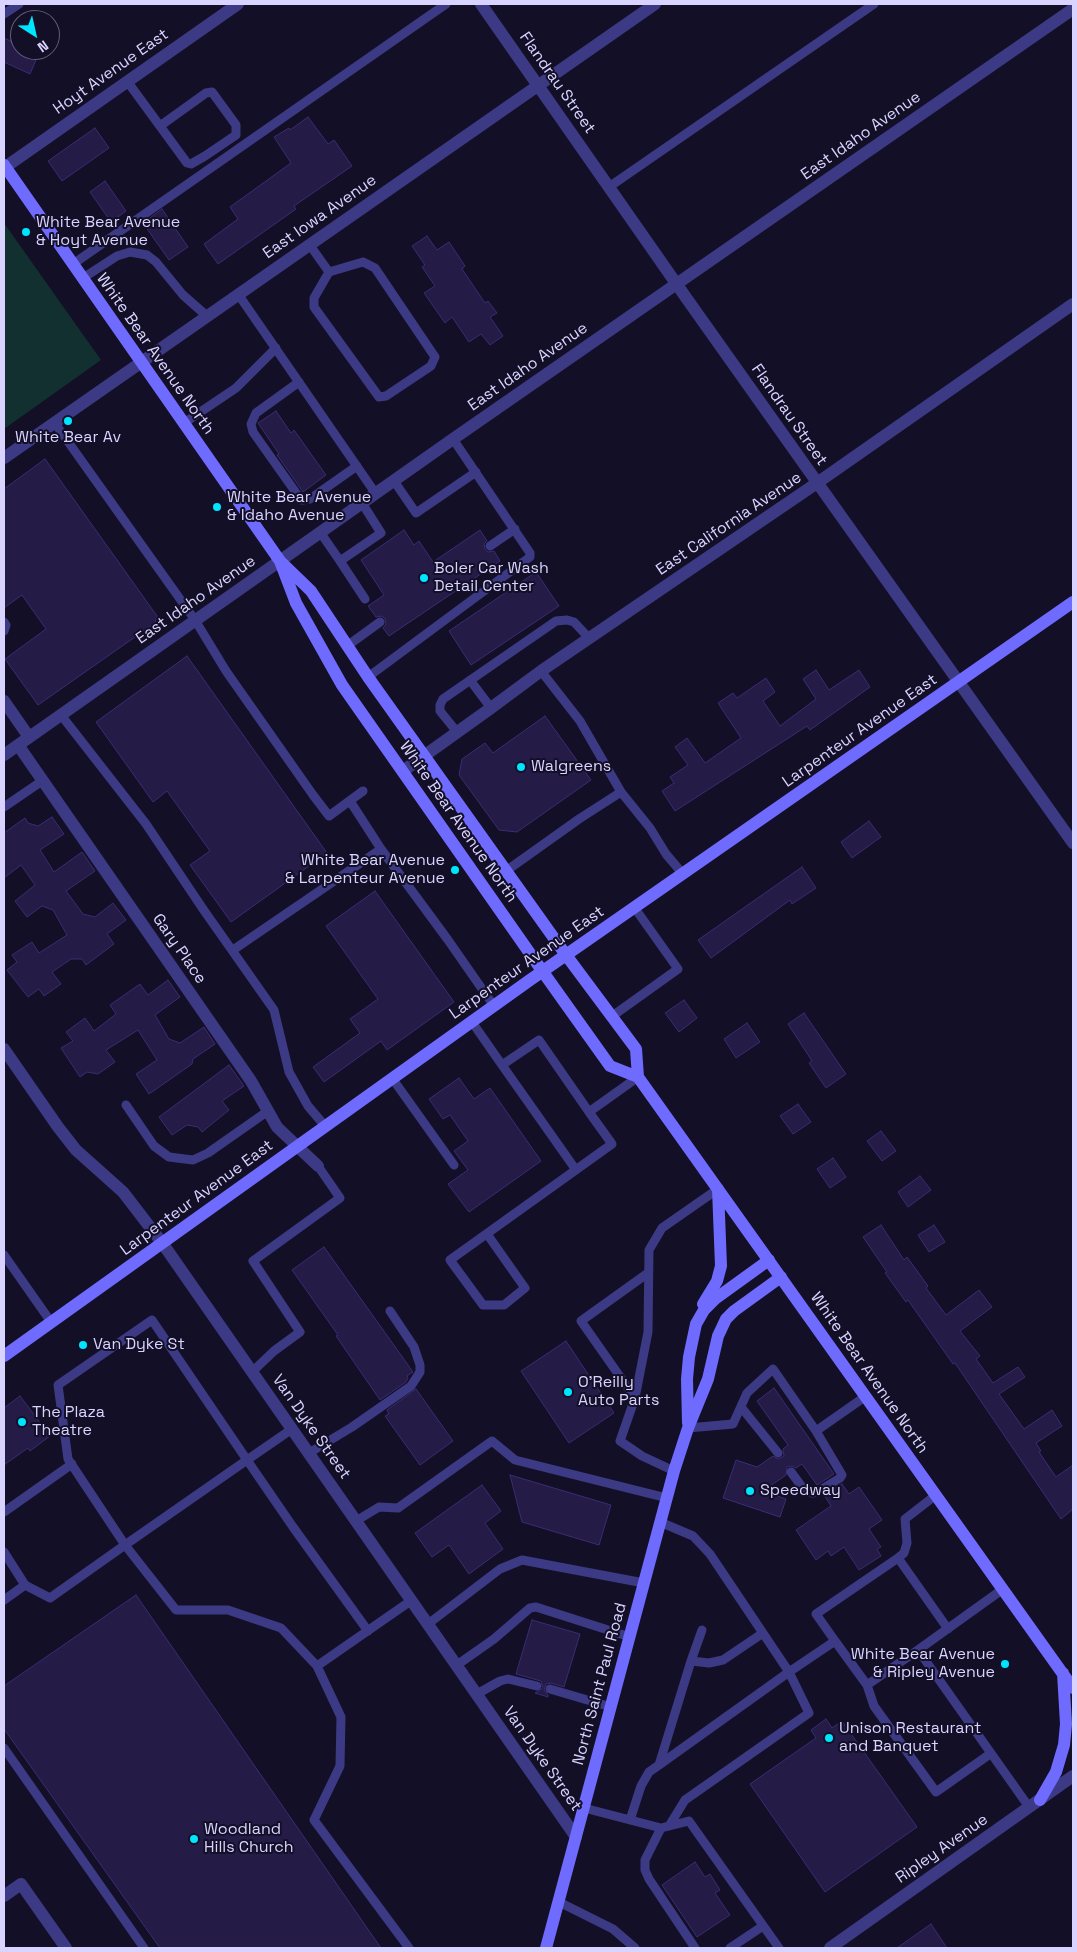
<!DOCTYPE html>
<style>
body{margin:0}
#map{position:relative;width:1077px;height:1952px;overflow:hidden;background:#130f26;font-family:"Space Grotesk",sans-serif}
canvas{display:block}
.frame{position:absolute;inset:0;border:5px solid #d9d4ff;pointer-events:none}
.north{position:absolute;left:10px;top:10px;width:50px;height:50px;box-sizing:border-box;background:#130f26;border:1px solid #625e7d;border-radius:50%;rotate:145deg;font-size:14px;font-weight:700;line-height:20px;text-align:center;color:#d9d4ff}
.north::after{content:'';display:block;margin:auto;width:18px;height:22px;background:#00e5ff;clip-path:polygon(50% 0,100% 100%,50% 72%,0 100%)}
</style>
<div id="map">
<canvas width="1077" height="1952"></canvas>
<div class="frame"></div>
<div class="north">N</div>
</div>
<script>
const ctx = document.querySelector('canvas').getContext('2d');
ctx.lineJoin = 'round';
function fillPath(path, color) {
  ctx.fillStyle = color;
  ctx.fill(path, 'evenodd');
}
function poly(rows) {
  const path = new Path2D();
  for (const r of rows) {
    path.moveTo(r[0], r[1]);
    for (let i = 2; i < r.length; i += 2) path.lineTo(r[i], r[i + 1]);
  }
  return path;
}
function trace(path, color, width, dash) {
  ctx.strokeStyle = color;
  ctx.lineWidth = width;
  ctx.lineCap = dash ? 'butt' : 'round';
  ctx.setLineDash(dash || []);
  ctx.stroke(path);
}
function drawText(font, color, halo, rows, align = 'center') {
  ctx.font = font + ' "Space Grotesk",sans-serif';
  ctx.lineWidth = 4;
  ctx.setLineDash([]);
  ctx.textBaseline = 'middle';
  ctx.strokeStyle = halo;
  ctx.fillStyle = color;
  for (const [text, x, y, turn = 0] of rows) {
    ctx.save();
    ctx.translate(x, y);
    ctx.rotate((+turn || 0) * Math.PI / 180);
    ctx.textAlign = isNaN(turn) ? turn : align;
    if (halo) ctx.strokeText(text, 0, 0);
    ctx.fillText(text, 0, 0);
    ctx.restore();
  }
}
fillPath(poly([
 [4,223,101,360,4,429]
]), '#12302f');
const building = poly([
 [4,38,20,45,20,50,32,50,39,53,30,74,4,62,4,38],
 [308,117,328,144,334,140,352,166,294,206,296,209,218,264,204,244,238,219,230,207,291,163,274,137,289,128,290,130,308,117],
 [95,128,109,148,62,181,48,161,95,128],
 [105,181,126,211,111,222,90,192,105,181],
 [162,209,188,247,169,260,143,223,162,209],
 [427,236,437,250,449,242,465,266,462,269,485,303,488,301,497,313,490,317,503,336,490,345,481,334,469,342,452,317,445,323,424,293,435,286,422,267,425,265,412,246,427,236],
 [276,411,291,433,294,430,326,475,303,492,277,455,279,454,258,423,276,411],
 [45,459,157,616,155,623,38,705,5,659,46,629,22,595,4,608,4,489,45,459],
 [404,530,414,545,419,541,433,562,480,530,487,541,484,544,485,549,488,552,494,551,500,561,389,636,383,628,386,624,385,619,382,616,376,617,368,606,384,595,361,560,404,530],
 [536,572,559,606,471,665,449,631,536,572],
 [187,656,327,853,231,922,190,865,210,851,167,791,153,802,96,722,187,656],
 [816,670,829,690,859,670,870,687,810,730,807,726,675,811,662,791,674,783,670,777,688,765,675,747,687,738,705,763,741,738,718,703,733,693,737,698,766,678,775,692,763,701,780,726,816,699,803,679,816,670],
 [545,716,591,780,517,832,499,830,459,775,462,759,485,743,493,753,545,716],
 [52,817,64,834,40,850,54,872,82,852,95,871,66,891,83,914,95,917,113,903,126,920,107,934,114,944,86,965,82,959,71,959,52,972,61,984,44,996,39,989,28,997,7,970,17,962,12,955,32,942,39,953,67,935,53,910,42,906,27,917,15,901,35,885,21,865,4,878,4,833,25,818,28,823,38,826,52,817],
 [869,821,881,837,852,858,841,842,869,821],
 [802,867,816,888,792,904,790,900,711,958,698,940,802,867],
 [375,891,454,1002,387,1050,381,1041,324,1082,313,1067,360,1033,350,1019,378,999,326,926,375,891],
 [168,980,180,997,155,1015,169,1039,180,1043,204,1027,215,1044,193,1059,192,1064,149,1094,136,1074,157,1060,138,1030,106,1050,115,1062,98,1074,87,1072,80,1077,61,1048,73,1041,66,1032,85,1018,94,1031,116,1014,110,1005,140,984,148,995,168,980],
 [684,1000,697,1018,679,1032,665,1013,684,1000],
 [804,1013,846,1074,826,1088,809,1063,812,1061,788,1024,804,1013],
 [747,1023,760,1042,736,1058,724,1039,747,1023],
 [229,1065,244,1086,222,1101,229,1110,202,1132,198,1127,187,1125,172,1135,159,1117,229,1065],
 [459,1078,474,1099,490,1088,541,1161,469,1212,448,1184,468,1170,454,1151,468,1141,450,1115,443,1119,429,1099,459,1078],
 [798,1104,811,1122,793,1134,780,1116,798,1104],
 [881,1131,896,1151,882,1161,867,1141,881,1131],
 [833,1158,846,1177,830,1188,817,1169,833,1158],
 [920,1176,931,1190,908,1207,898,1192,920,1176],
 [881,1225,904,1260,907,1257,928,1286,926,1288,946,1315,979,1290,992,1307,960,1331,980,1356,976,1359,993,1383,1018,1367,1025,1377,999,1394,1024,1429,1052,1410,1062,1426,1036,1443,1041,1451,1039,1452,1056,1477,1073,1465,1073,1509,1061,1519,955,1363,953,1364,908,1300,906,1302,885,1273,887,1272,863,1237,881,1225],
 [934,1225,945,1242,929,1252,918,1235,934,1225],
 [324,1247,413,1372,407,1376,408,1378,406,1382,380,1400,336,1336,338,1335,292,1270,324,1247],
 [566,1341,614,1413,569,1443,521,1371,566,1341],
 [774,1388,834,1474,817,1485,802,1464,796,1468,791,1466,787,1467,786,1475,763,1491,786,1499,780,1517,723,1498,736,1460,757,1467,773,1456,778,1459,784,1456,783,1449,788,1445,757,1401,774,1388],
 [416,1389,453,1441,420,1465,385,1416,389,1414,387,1410,416,1389],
 [20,1396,50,1436,30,1451,28,1448,4,1465,4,1408,20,1396],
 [510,1475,611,1505,599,1545,522,1522,510,1475],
 [842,1484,849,1494,859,1487,882,1520,869,1529,881,1547,877,1549,881,1556,859,1570,844,1547,831,1556,828,1551,816,1560,796,1530,831,1506,824,1495,842,1484],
 [482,1485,501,1511,485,1523,503,1549,469,1574,449,1545,432,1557,415,1533,482,1485],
 [136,1595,381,1948,160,1948,4,1729,4,1686,136,1595],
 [532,1620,580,1634,564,1687,551,1683,546,1684,544,1690,548,1695,548,1697,535,1693,543,1688,541,1681,516,1674,532,1620],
 [826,1719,832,1728,842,1721,917,1827,825,1892,750,1784,816,1738,811,1730,826,1719],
 [695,1862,705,1877,710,1874,720,1890,715,1893,730,1915,697,1937,662,1885,695,1862],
 [931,1924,947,1948,897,1948,931,1924]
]);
fillPath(building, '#241b47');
trace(building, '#3b2d73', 1);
trace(poly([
 [4,14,19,4],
 [127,81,187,163,191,164,205,156,236,135,236,125,212,92,206,93,160,126],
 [609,187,874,4],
 [309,244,329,272],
 [363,262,375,268,435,357,431,366,386,396,379,397,314,307,314,298,329,272,363,262],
 [73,264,446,4],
 [83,278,117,256,130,252,147,255,156,262,183,295,208,317],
 [238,294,376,494],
 [299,382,256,413,251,424,253,432,299,497,302,500,310,499,357,466],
 [54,422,195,620,226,671,313,795,329,816,363,791],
 [184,423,236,388,276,348],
 [394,481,416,513,476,472],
 [320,532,340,561,381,533,362,503],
 [490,546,515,529],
 [340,561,365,599],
 [4,622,6,625,4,631],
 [347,646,380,622],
 [541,671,580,721,621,792,650,828,666,854,682,873],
 [368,677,530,557,530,553,453,439],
 [470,680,491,708],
 [61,715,146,824,203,909,274,1010,289,1072,308,1106,325,1126],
 [457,732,440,711,440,705,443,699,556,621,567,620,574,622,589,638],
 [350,801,381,849,448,940,494,1006],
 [4,807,42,781],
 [506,871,579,819,621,792],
 [233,950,381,849],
 [611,1017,678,969,634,907],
 [472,1022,502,1065,539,1040,589,1112],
 [502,1065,576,1170],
 [392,1078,454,1165],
 [126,1105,154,1146,169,1157,193,1160,208,1153,268,1111],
 [487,1234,525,1288,504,1305,483,1305,450,1260,612,1144,589,1112,638,1077],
 [4,1255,51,1322],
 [252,1372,274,1351,300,1332,253,1261,340,1198,318,1166],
 [635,1398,581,1321,648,1273],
 [741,1407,778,1453],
 [688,1428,733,1424,747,1393,773,1369,816,1431,866,1396],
 [292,1429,247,1460,125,1545,68,1459,58,1385,152,1320,247,1460,293,1527,368,1631],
 [309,1453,352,1427,411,1386,420,1372,420,1365,414,1347,390,1311],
 [674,1471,642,1456,620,1441,635,1398,648,1332,649,1250,662,1228,718,1189],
 [791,1472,805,1491,812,1493,817,1492,840,1478,842,1475,816,1431],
 [936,1495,905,1519,907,1543,904,1553,898,1558,948,1629],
 [4,1512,72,1464],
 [356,1521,379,1507,398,1508,492,1441,515,1460,667,1498],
 [660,1522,693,1536,710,1554,789,1672,835,1641,816,1614,898,1558],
 [4,1552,25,1585],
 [1003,1589,918,1650,1029,1807],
 [4,1600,25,1585,50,1598,125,1545,176,1610,228,1610,281,1628,317,1666,412,1600],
 [428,1624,500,1569,522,1560,644,1583],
 [702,1630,691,1661,709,1663,723,1660,763,1633],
 [835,1641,867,1685,918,1650],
 [457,1665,494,1639,530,1608,536,1607,630,1637],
 [317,1666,341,1717,340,1766,314,1820,409,1948],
 [867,1685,874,1706,936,1792,990,1754],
 [550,1689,611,1707],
 [477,1694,500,1681,508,1679,537,1686],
 [4,1748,144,1948],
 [659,1765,789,1672,809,1713,685,1800,669,1826],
 [584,1808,661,1828,689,1821,779,1948],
 [630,1820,641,1786,649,1772,659,1765,691,1661],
 [661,1828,645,1860,645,1870,649,1879,695,1948],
 [559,1902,613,1929,635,1948],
 [730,1948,763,1926]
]), '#3d3a85', 9);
trace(poly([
 [481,4,687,299,1073,843],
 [4,168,238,4],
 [4,458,655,4],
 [4,701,29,737],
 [18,745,251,1081,277,1127,318,1166],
 [4,755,453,439,1073,9],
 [403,771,491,708,541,671,817,483,1073,304],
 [4,1049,58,1127,76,1150,123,1192,163,1244,576,1837],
 [4,1896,21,1884,66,1948],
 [830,1948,1073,1776]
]), '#3d3a85', 12);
trace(poly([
 [4,165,280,561,311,591,368,677,566,955,636,1049,638,1077],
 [280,561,296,603,342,685,543,972,610,1066,638,1077,1073,1688],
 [703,1304,717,1281,721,1266,718,1189],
 [4,1356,530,980,1073,602],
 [688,1423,687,1379,689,1357,696,1324,704,1310,715,1299,769,1260],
 [1040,1800,1056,1772,1064,1745,1066,1724,1063,1673],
 [546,1948,674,1471,688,1428,708,1379,718,1336,726,1319,734,1311,781,1277]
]), '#6f6bff', 12);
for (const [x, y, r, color] of [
 [26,232,5,"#00e5ff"],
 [68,421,5,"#00e5ff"],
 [217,507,5,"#00e5ff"],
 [424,578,5,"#00e5ff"],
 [521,767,5,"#00e5ff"],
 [455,870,5,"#00e5ff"],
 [83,1345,5,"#00e5ff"],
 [568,1392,5,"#00e5ff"],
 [22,1422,5,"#00e5ff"],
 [750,1491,5,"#00e5ff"],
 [1005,1664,5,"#00e5ff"],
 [829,1738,5,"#00e5ff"],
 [194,1839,5,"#00e5ff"]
]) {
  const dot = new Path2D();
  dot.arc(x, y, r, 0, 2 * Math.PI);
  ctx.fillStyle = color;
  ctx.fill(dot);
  trace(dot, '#130f26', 2);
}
drawText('16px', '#d9d4ff', '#130f26', [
 ["Hoyt Avenue East",111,72,-35],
 ["Flandrau Street",557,83,55],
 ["East Idaho Avenue",861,136,-35],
 ["East Iowa Avenue",320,217,-35],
 ["White Bear Avenue North",155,354,55],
 ["East Idaho Avenue",528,367,-35],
 ["Flandrau Street",789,415,55],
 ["East California Avenue",729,524,-34],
 ["East Idaho Avenue",196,600,-35],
 ["Larpenteur Avenue East",860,731,-35],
 ["White Bear Avenue North",458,822,55],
 ["Gary Place",179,949,55],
 ["Larpenteur Avenue East",527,963,-35],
 ["Larpenteur Avenue East",197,1198,-36],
 ["White Bear Avenue North",869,1373,55],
 ["Van Dyke Street",311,1427,55],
 ["North Saint Paul Road",600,1684,-75],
 ["Van Dyke Street",542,1759,55],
 ["Ripley Avenue",942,1849,-35]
]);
drawText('16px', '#d9d4ff', '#130f26', [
 ["White Bear Avenue",36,223],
 ["& Hoyt Avenue",36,241],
 ["White Bear Av",68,438,"center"],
 ["White Bear Avenue",227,498],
 ["& Idaho Avenue",227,516],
 ["Boler Car Wash",434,569],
 ["Detail Center",434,587],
 ["Walgreens",531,767],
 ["White Bear Avenue",445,861,"right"],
 ["& Larpenteur Avenue",445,879,"right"],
 ["Van Dyke St",93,1345],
 ["O'Reilly",578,1383],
 ["Auto Parts",578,1401],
 ["The Plaza",32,1413],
 ["Theatre",32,1431],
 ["Speedway",760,1491],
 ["White Bear Avenue",995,1655,"right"],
 ["& Ripley Avenue",995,1673,"right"],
 ["Unison Restaurant",839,1729],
 ["and Banquet",839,1747],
 ["Woodland",204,1830],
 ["Hills Church",204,1848]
], 'left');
</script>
